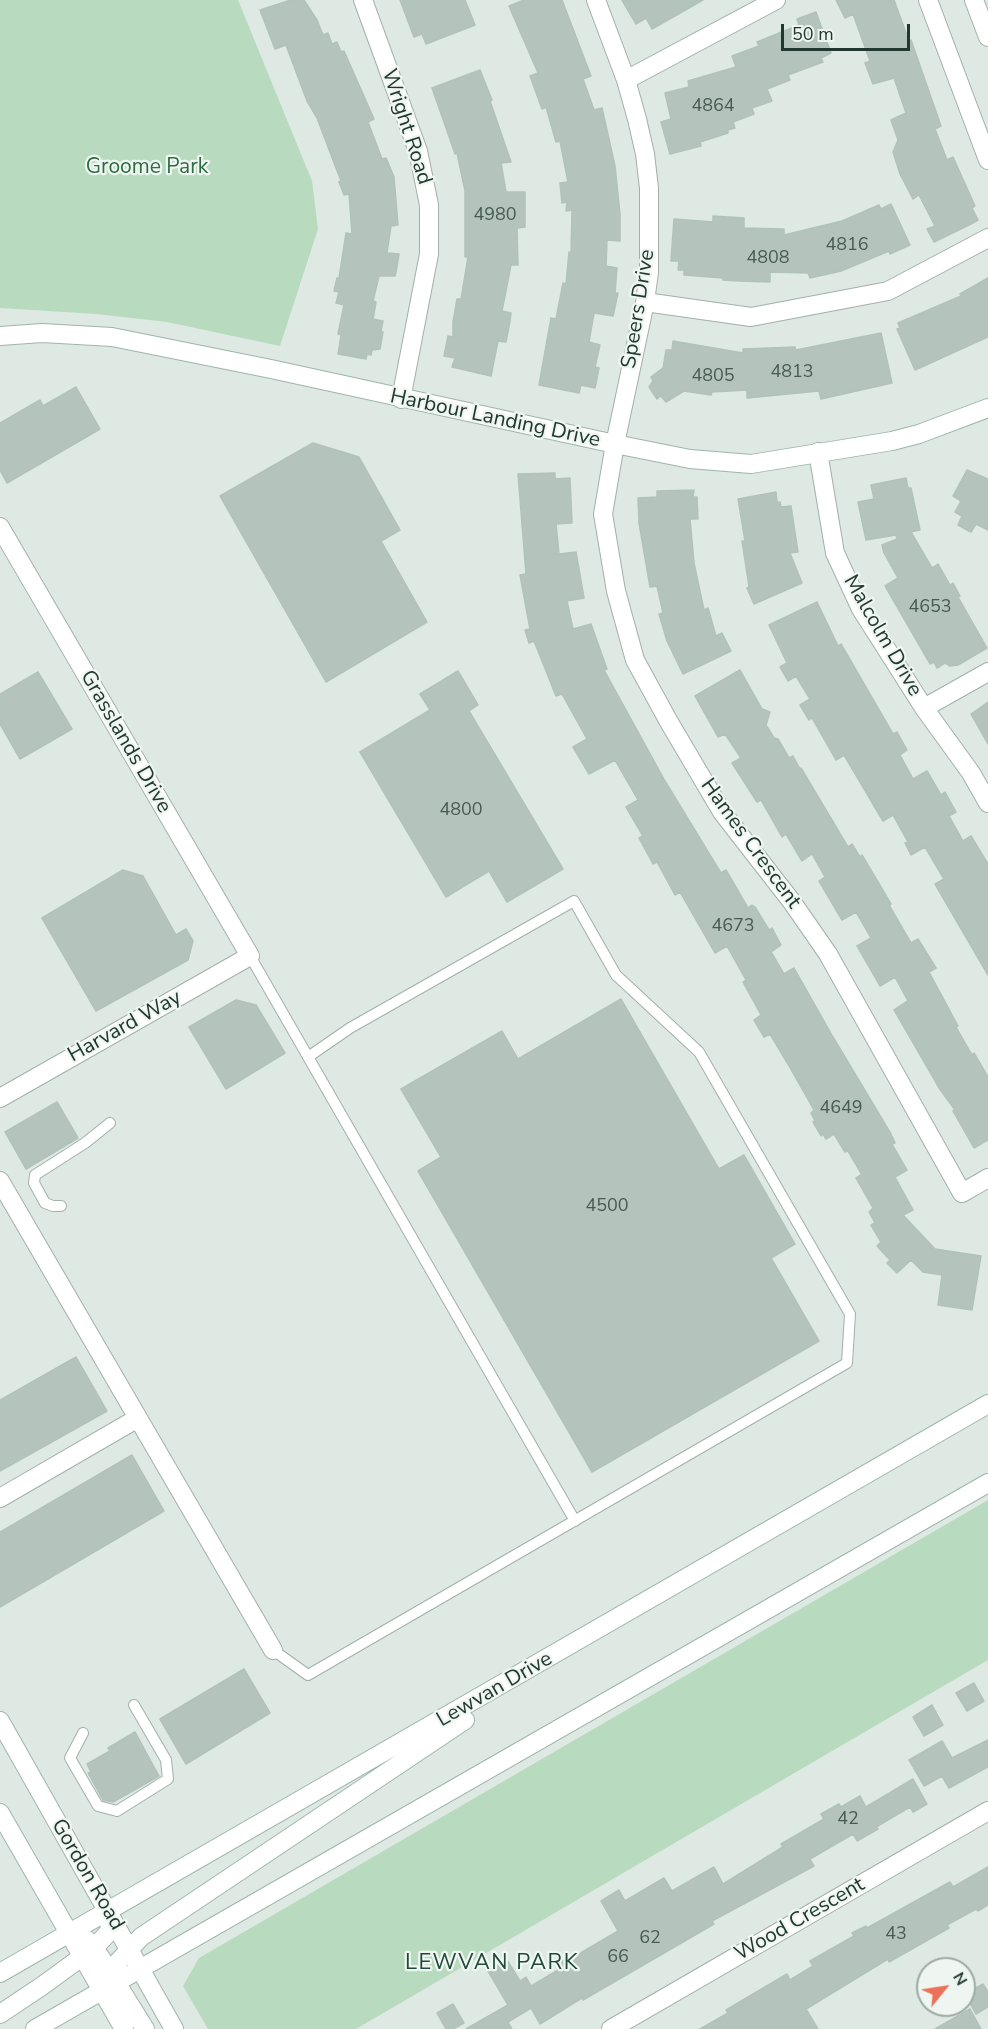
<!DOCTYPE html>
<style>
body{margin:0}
#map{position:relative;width:988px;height:2029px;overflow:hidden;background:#dfe9e4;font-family:"Nunito Sans",sans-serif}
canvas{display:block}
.north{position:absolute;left:916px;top:1957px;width:60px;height:60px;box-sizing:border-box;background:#eff6f2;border:2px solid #9daaa4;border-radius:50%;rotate:60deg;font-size:16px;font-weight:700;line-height:24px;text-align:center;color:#213830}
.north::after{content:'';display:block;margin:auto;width:21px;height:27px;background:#ec715a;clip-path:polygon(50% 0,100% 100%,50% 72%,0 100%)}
.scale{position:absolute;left:781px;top:24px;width:129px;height:27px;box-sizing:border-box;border:3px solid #213830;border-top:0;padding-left:8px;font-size:18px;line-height:21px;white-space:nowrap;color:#213830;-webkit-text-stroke:4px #eff6f2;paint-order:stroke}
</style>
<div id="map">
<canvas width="988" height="2029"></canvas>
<div class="north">N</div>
<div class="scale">50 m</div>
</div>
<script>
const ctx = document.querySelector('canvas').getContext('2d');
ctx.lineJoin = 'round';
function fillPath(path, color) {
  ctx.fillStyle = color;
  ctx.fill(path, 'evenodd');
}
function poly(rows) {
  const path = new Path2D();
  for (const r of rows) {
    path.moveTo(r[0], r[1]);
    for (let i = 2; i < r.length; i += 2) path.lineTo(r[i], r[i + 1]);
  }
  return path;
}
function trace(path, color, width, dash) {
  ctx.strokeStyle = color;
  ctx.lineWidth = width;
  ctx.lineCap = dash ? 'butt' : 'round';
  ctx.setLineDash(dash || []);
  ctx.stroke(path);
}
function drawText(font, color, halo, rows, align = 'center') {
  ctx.font = font + ' "Nunito Sans",sans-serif';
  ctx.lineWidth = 4.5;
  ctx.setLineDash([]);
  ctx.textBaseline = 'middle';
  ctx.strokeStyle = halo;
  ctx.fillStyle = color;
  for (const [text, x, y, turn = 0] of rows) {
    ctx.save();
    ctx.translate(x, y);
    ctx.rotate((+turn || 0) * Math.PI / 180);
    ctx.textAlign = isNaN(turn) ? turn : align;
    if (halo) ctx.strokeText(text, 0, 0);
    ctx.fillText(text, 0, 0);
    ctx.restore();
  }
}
fillPath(poly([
 [0,0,238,0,312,181,318,229,280,346,167,322,96,314,0,308],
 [988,1500,988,1660,356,2029,208,2029,183,1986,199,1958]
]), '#b8dabe');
const building = poly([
 [291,0,304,0,317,20,323,35,328,33,332,44,337,42,341,52,344,51,374,119,368,122,382,159,386,158,394,177,398,225,391,226,387,253,399,254,397,267,395,276,379,276,373,301,376,302,373,319,383,321,381,331,383,332,380,349,372,350,371,355,367,354,366,359,338,354,341,335,338,334,344,305,336,303,339,292,334,291,337,278,339,278,346,233,352,234,349,194,344,195,339,182,341,181,317,118,307,101,286,45,275,49,260,10,291,0],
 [400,0,465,0,475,25,426,44,422,34,414,37,400,0],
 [524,0,562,0,591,76,583,79,594,110,602,108,615,166,620,214,620,241,607,240,606,266,617,268,615,293,618,293,613,316,594,313,589,342,600,345,595,367,599,368,595,388,581,385,579,393,539,385,551,318,556,319,563,283,566,284,569,252,571,253,572,210,566,211,567,202,562,203,560,183,568,182,560,141,556,142,546,107,542,109,530,76,538,73,509,6,524,0],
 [622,0,703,0,652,29,646,18,636,24,622,0],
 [836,0,894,0,909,41,911,40,941,126,935,129,947,160,953,157,975,206,972,208,978,220,971,224,934,242,927,229,935,226,919,195,913,199,900,174,893,152,898,140,891,120,906,113,894,78,873,84,865,63,870,61,853,14,845,18,836,0],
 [816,12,831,53,821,58,823,62,788,75,790,80,767,89,772,101,752,108,754,114,733,122,735,128,728,130,728,133,700,142,701,146,670,154,661,122,671,119,665,93,689,87,688,81,736,67,732,56,759,46,757,42,799,25,797,19,816,12],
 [480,70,492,100,490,101,511,162,501,163,506,192,525,192,525,227,517,228,518,265,511,265,502,311,511,313,510,321,506,342,498,341,491,376,452,367,455,358,444,356,448,336,453,337,453,322,457,299,461,299,468,257,465,257,465,191,457,153,455,154,452,145,432,88,480,70],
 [891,204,910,245,890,254,889,251,841,271,810,278,808,273,770,272,770,282,739,281,723,280,723,278,684,275,684,270,678,270,679,261,671,261,674,219,713,222,713,216,744,218,744,228,784,229,784,235,842,221,879,205,881,209,891,204],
 [988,278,988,337,915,370,897,329,900,328,898,323,961,296,960,294,988,278],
 [881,333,892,383,821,399,819,391,747,398,747,390,712,392,711,395,684,391,666,402,661,396,657,399,649,387,653,381,651,377,663,368,666,350,672,350,673,341,743,353,743,349,795,347,796,350,881,333],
 [76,387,100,429,7,483,0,470,0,423,40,400,43,406,76,387],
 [313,443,359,457,400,530,381,541,427,622,326,682,220,496,313,443],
 [967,470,988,479,988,530,976,524,971,532,958,525,962,516,955,512,961,501,953,496,967,470],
 [555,473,555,479,570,478,572,523,556,524,559,554,576,552,584,598,567,601,573,629,591,624,607,669,604,670,665,781,721,873,726,870,748,908,752,905,755,907,769,930,772,928,781,945,771,952,784,974,794,968,833,1037,891,1134,895,1143,892,1144,907,1170,895,1177,913,1210,903,1215,935,1249,981,1256,972,1310,938,1305,942,1275,923,1272,911,1260,897,1273,887,1263,890,1260,877,1246,881,1242,871,1225,875,1223,869,1212,873,1208,856,1178,861,1175,861,1173,848,1151,845,1152,834,1134,826,1139,823,1134,821,1136,813,1122,815,1121,811,1113,814,1110,789,1066,770,1034,764,1037,754,1020,761,1015,743,982,746,980,727,946,715,953,680,892,675,895,657,862,653,864,639,838,643,836,626,807,638,800,615,760,589,774,573,747,587,739,562,694,556,696,534,641,529,643,525,630,530,629,520,575,526,574,518,474,555,473],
 [906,478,908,488,911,488,920,530,911,532,932,568,938,564,950,585,953,583,960,596,958,597,987,648,958,665,950,666,945,663,937,668,934,662,930,664,885,586,898,578,884,553,882,545,897,539,896,535,866,540,858,502,874,499,871,485,906,478],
 [694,490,693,497,697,497,698,519,690,519,694,563,701,596,704,610,708,608,716,636,722,633,731,651,683,674,667,641,659,614,663,613,657,586,650,587,639,523,638,498,657,497,657,491,694,490],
 [776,492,777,502,780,502,781,507,791,506,798,552,790,553,802,583,754,604,747,588,749,587,742,541,745,541,738,499,776,492],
 [817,602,838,646,841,644,893,734,897,732,907,750,900,755,913,779,927,771,941,795,945,792,956,812,949,816,963,841,971,836,988,864,988,975,935,884,944,879,925,847,911,855,905,843,908,842,893,815,883,821,844,755,836,760,812,718,809,720,800,705,810,699,796,676,788,681,780,667,787,663,769,625,817,602],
 [740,670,762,709,770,712,766,725,774,738,778,739,789,758,793,756,800,769,801,768,848,847,852,844,860,857,862,855,891,904,889,905,911,943,918,939,936,968,929,972,958,1026,956,1027,972,1055,974,1053,988,1077,988,1140,974,1148,953,1111,955,1110,939,1088,894,1010,908,1001,895,977,880,986,857,946,871,938,856,912,842,920,819,881,825,877,812,854,802,861,786,834,782,837,761,800,757,802,732,763,741,758,725,734,718,737,695,696,740,670],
 [458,671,478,705,469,711,563,869,507,902,489,871,446,897,360,752,430,710,420,694,458,671],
 [38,672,72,729,20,759,0,724,0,694,38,672],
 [988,702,988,744,971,714,988,702],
 [123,870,143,876,176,935,186,929,193,941,188,960,96,1011,42,918,123,870],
 [621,999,719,1169,744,1155,795,1244,771,1258,819,1341,592,1472,418,1171,441,1157,401,1089,502,1031,518,1059,621,999],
 [236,1000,256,1005,285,1053,226,1089,189,1027,236,1000],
 [57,1102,78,1138,26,1169,5,1132,57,1102],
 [76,1357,107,1411,0,1471,0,1400,76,1357],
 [132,1455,164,1511,0,1607,0,1532,132,1455],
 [244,1669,270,1713,186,1764,160,1719,244,1669],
 [974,1683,984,1701,967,1711,956,1693,974,1683],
 [932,1705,943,1725,924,1736,913,1717,932,1705],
 [135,1732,159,1776,113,1802,103,1800,88,1773,91,1772,87,1764,110,1751,108,1748,135,1732],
 [988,1740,988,1767,949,1788,942,1776,924,1786,909,1760,942,1741,952,1758,988,1740],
 [913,1779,927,1804,913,1812,910,1807,876,1827,878,1829,857,1841,853,1834,810,1859,814,1866,712,1921,714,1924,583,2000,582,1998,540,2024,531,2008,508,2022,512,2029,466,2029,508,2005,488,1971,507,1960,520,1981,526,1977,531,1986,560,1969,557,1964,578,1952,579,1954,618,1931,601,1901,619,1890,625,1901,664,1878,672,1891,714,1867,723,1884,783,1847,781,1844,824,1819,821,1814,839,1804,841,1807,860,1796,866,1807,913,1779],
 [988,1867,988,1905,978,1911,976,1909,947,1925,949,1928,889,1962,888,1959,806,2009,818,2029,700,2029,728,2013,726,2010,787,1974,790,1980,813,1966,810,1961,854,1936,852,1933,866,1926,867,1928,950,1882,953,1887,988,1867],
 [983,1984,988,1992,988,2007,976,2014,965,1994,983,1984],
 [453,2004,464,2023,453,2029,446,2029,437,2013,453,2004],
 [970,2009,981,2029,935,2029,970,2009]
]);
fillPath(building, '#b4c4bc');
trace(building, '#b1c2ba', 1.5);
const lane = poly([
 [250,956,575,1521],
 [61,1206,53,1206,45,1203,34,1183,35,1175,85,1143,110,1123],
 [273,1650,308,1675,847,1363,850,1314,699,1052,616,975,574,901,350,1028,308,1057],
 [83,1733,70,1758,98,1806,117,1811,168,1779,166,1760,134,1705]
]);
const street = poly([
 [363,0,418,151,429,205,429,254,401,399],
 [596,0,626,80,637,119,645,154,649,188,649,272,645,302,615,444,603,514,616,591,635,660,669,722,722,812,792,902,828,954,962,1193,988,1178],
 [928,0,988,160],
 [626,80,776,0],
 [645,302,751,317,888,291,988,238],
 [818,452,835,553,861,609,924,708,971,773,988,803],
 [0,527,250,956,0,1098],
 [924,708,988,672],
 [0,1181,273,1650],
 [0,1498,138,1418],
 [611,2029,988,1811]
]);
const secondary = poly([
 [974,0,988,37],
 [0,336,42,333,112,337,271,369,615,444,690,459,751,464,892,441,919,434,988,408],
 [0,1721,174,2029],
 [0,1813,124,2029],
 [87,1940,101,1958,145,2029],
 [0,1973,988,1404],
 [103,1989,116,1964,141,1937,465,1720],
 [0,2014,42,1986,94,1948,108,1933,110,1927,107,1912],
 [35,2029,988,1483]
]);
trace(lane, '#a2b0aa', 12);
trace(street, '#a2b0aa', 20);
trace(secondary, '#9eb5aa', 20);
trace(lane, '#fff', 10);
trace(street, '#fff', 18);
trace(secondary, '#fff', 18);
drawText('18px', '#465b53', null, [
 ["4864",713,107],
 ["4980",495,216],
 ["4816",847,246],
 ["4808",768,259],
 ["4813",792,373],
 ["4805",713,377],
 ["4653",930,608],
 ["4800",461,811],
 ["4673",733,927],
 ["4649",841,1109],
 ["4500",607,1207],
 ["42",848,1820],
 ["43",896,1935],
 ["62",650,1939],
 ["66",618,1958]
]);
drawText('21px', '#213830', '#eff6f2', [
 ["Wright Road",406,127,72],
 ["Speers Drive",639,309,-81],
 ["Harbour Landing Drive",495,419,12],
 ["Malcolm Drive",882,636,60],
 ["Grasslands Drive",125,742,60],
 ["Hames Crescent",750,844,54],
 ["Harvard Way",125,1027,-29],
 ["Lewvan Drive",495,1690,-30],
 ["Gordon Road",87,1875,60],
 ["Wood Crescent",800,1920,-30]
]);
drawText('21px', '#2d6d40', '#eff6f2', [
 ["Groome Park",147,168]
]);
ctx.letterSpacing = '1.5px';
drawText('22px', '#1e493b', '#eff6f2', [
 ["LEWVAN PARK",492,1964]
]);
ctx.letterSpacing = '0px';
</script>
